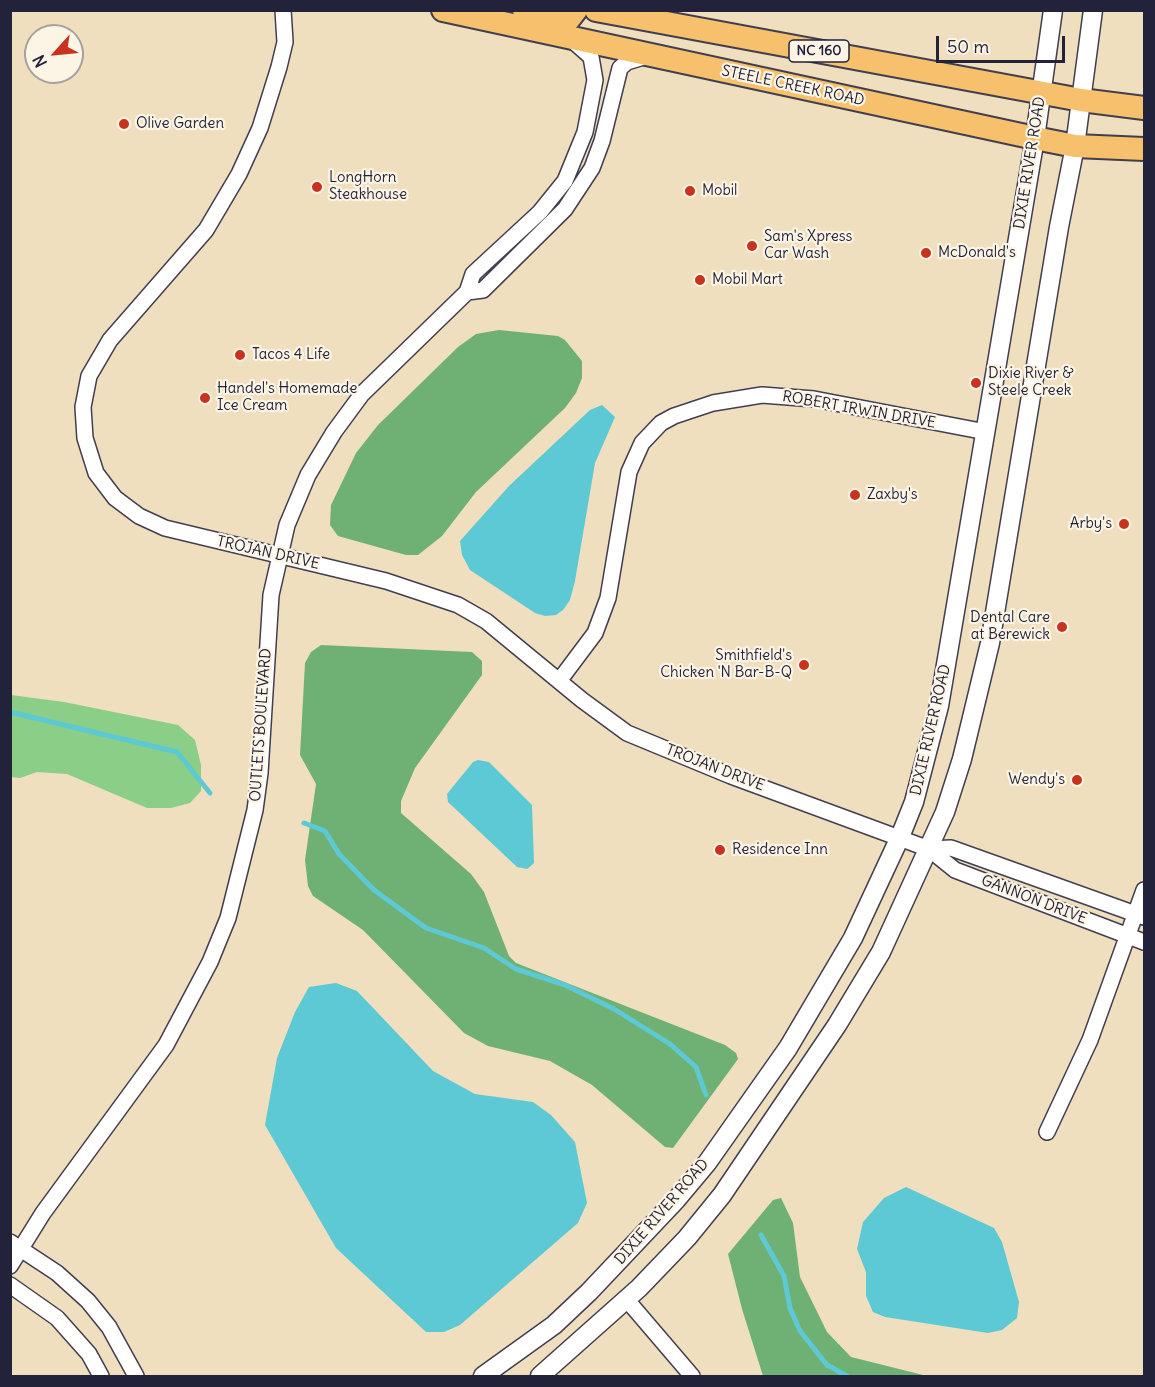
<!DOCTYPE html>
<style>
body{margin:0}
#map{position:relative;width:1155px;height:1387px;overflow:hidden;background:#efdfbe;font-family:Delius,sans-serif}
canvas{display:block}
.frame{position:absolute;inset:0;border:12px solid #22223b;pointer-events:none}
.north{position:absolute;left:24px;top:24px;width:60px;height:60px;box-sizing:border-box;background:#fcf5e5;border:2px solid #a5a1a1;border-radius:50%;rotate:243deg;font-size:16px;font-weight:700;line-height:24px;text-align:center;color:#22223b}
.north::after{content:'';display:block;margin:auto;width:21px;height:27px;background:#c8321e;clip-path:polygon(50% 0,100% 100%,50% 72%,0 100%)}
.scale{position:absolute;left:936px;top:36px;width:129px;height:27px;box-sizing:border-box;border:3px solid #22223b;border-top:0;padding-left:8px;font-size:18px;line-height:21px;white-space:nowrap;color:#22223b;-webkit-text-stroke:4px #fcf5e5;paint-order:stroke}
</style>
<div id="map">
<canvas width="1155" height="1387"></canvas>
<div class="frame"></div>
<div class="north">N</div>
<div class="scale">50 m</div>
</div>
<script>
const ctx = document.querySelector('canvas').getContext('2d');
ctx.lineJoin = 'round';
function fillPath(path, color) {
  ctx.fillStyle = color;
  ctx.fill(path, 'evenodd');
}
function poly(rows) {
  const path = new Path2D();
  for (const r of rows) {
    path.moveTo(r[0], r[1]);
    for (let i = 2; i < r.length; i += 2) path.lineTo(r[i], r[i + 1]);
  }
  return path;
}
function trace(path, color, width, dash) {
  ctx.strokeStyle = color;
  ctx.lineWidth = width;
  ctx.lineCap = dash ? 'butt' : 'round';
  ctx.setLineDash(dash || []);
  ctx.stroke(path);
}
function drawText(font, color, halo, rows, align = 'center') {
  ctx.font = font + ' Delius,sans-serif';
  ctx.lineWidth = 4.5;
  ctx.setLineDash([]);
  ctx.textBaseline = 'middle';
  ctx.strokeStyle = halo;
  ctx.fillStyle = color;
  for (const [text, x, y, turn = 0] of rows) {
    ctx.save();
    ctx.translate(x, y);
    ctx.rotate((+turn || 0) * Math.PI / 180);
    ctx.textAlign = isNaN(turn) ? turn : align;
    if (halo) ctx.strokeText(text, 0, 0);
    ctx.fillText(text, 0, 0);
    ctx.restore();
  }
}
fillPath(poly([
 [11,695,64,702,178,725,195,740,201,765,201,791,190,803,171,808,147,808,67,774,37,772,20,778,11,777]
]), '#8ace87');
fillPath(poly([
 [499,330,558,336,565,340,582,361,582,378,576,393,565,408,476,492,442,536,418,555,406,555,338,536,330,525,331,505,356,453,378,425,458,347,476,334],
 [321,645,472,652,482,661,482,675,415,768,401,801,401,813,471,874,484,892,509,956,516,963,725,1045,736,1053,738,1059,673,1148,665,1147,592,1085,550,1061,488,1046,464,1033,363,930,313,896,308,886,305,860,316,784,300,755,305,663,311,652],
 [781,1198,793,1223,800,1277,827,1332,851,1357,927,1376,763,1376,742,1309,728,1254,773,1200]
]), '#6fb174');
fillPath(poly([
 [602,405,615,417,595,463,575,581,570,600,563,610,556,615,545,616,535,613,470,570,462,555,460,541,509,486,590,410],
 [478,760,489,762,532,805,534,863,527,869,517,867,448,802,447,794,473,762],
 [336,983,357,991,433,1071,475,1094,533,1102,551,1115,575,1142,587,1203,578,1223,460,1325,444,1332,426,1332,336,1248,265,1125,277,1058,295,1012,309,987],
 [906,1187,994,1228,1002,1242,1019,1302,1017,1318,1002,1330,988,1333,885,1317,873,1312,866,1296,866,1272,857,1249,863,1222,884,1198]
]), '#5cc9d4');
trace(poly([
 [10,712,177,752,210,793],
 [304,823,325,831,339,854,374,890,426,928,484,948,516,969,565,985,614,1009,670,1044,696,1067,706,1095],
 [761,1235,784,1276,790,1308,800,1331,827,1365,847,1376]
]), '#5cc9d4', 5);
const minor = poly([
 [283,10,285,42,279,67,260,128,239,174,206,230,110,340,89,376,83,407,85,438,96,473,115,498,139,516,165,528,386,581,458,605,486,621,582,700,627,733,731,776,929,849,955,870,1144,942],
 [467,292,483,290,565,209,592,168,602,141,620,68,627,62,647,56],
 [559,681,595,633,608,598,629,472,642,443,661,423,674,416,713,403,762,395,814,399,986,432],
 [929,849,951,848,1144,917],
 [1047,1132,1090,1040,1144,890],
 [10,1242,57,1273,88,1301,109,1327,136,1376],
 [10,1266,43,1213,166,1045,210,962,228,918,255,810,260,773,271,595,287,525,308,475,334,432,362,394,467,292,473,274,540,212,565,181,585,132,595,80,591,57,574,42],
 [10,1285,57,1318,89,1354,101,1376],
 [627,1300,692,1376]
]);
const tertiary = poly([
 [483,1376,554,1325,589,1292,676,1200,707,1163,788,1048,853,938,900,837,914,802,939,706,1035,138,1053,10],
 [540,1376,639,1288,687,1238,722,1195,837,1025,881,952,945,812,962,759,990,643,1059,227,1075,146,1093,10]
]);
const primary = poly([
 [443,10,1035,138,1075,146,1144,149],
 [524,10,569,19,576,10],
 [596,10,1081,100,1144,108]
]);
trace(minor, '#413e4f', 18);
trace(tertiary, '#413e4f', 21);
trace(primary, '#413e4f', 26);
trace(minor, '#fff', 15);
trace(tertiary, '#fff', 18);
trace(primary, '#f7c06c', 22);
for (const [x, y, r, color] of [
 [124,124,6,"#c8321e"],
 [317,187,6,"#c8321e"],
 [690,191,6,"#c8321e"],
 [752,246,6,"#c8321e"],
 [926,253,6,"#c8321e"],
 [700,280,6,"#c8321e"],
 [240,355,6,"#c8321e"],
 [976,383,6,"#c8321e"],
 [205,398,6,"#c8321e"],
 [855,495,6,"#c8321e"],
 [1124,524,6,"#c8321e"],
 [1062,627,6,"#c8321e"],
 [804,665,6,"#c8321e"],
 [1077,780,6,"#c8321e"],
 [720,850,6,"#c8321e"]
]) {
  const dot = new Path2D();
  dot.arc(x, y, r, 0, 2 * Math.PI);
  ctx.fillStyle = color;
  ctx.fill(dot);
  trace(dot, '#fcf5e5', 2);
}
for (const [x, y, w] of [
 [819,51,60]
]) {
  const box = new Path2D();
  box.roundRect(x - w / 2, y - 11, w, 22, 4.5);
  ctx.fillStyle = '#fcf5e5';
  ctx.fill(box);
  trace(box, '#22223b', 1.5);
}
drawText('bold 14px', '#22223b', null, [
 ["NC 160",819,51]
]);
drawText('15px', '#22223b', '#fcf5e5', [
 ["STEELE CREEK ROAD",793,86,12],
 ["DIXIE RIVER ROAD",1030,163,-81],
 ["ROBERT IRWIN DRIVE",859,410,10],
 ["TROJAN DRIVE",268,553,13],
 ["OUTLETS BOULEVARD",261,725,-86],
 ["DIXIE RIVER ROAD",931,730,-77],
 ["TROJAN DRIVE",715,768,21],
 ["GANNON DRIVE",1034,900,21],
 ["DIXIE RIVER ROAD",662,1212,-49]
]);
drawText('15px', '#22223b', '#fcf5e5', [
 ["Olive Garden",136,124],
 ["LongHorn",329,178],
 ["Steakhouse",329,195],
 ["Mobil",702,191],
 ["Sam's Xpress",764,237],
 ["Car Wash",764,254],
 ["McDonald's",938,253],
 ["Mobil Mart",712,280],
 ["Tacos 4 Life",252,355],
 ["Dixie River &",988,374],
 ["Steele Creek",988,391],
 ["Handel's Homemade",217,389],
 ["Ice Cream",217,406],
 ["Zaxby's",867,495],
 ["Arby's",1112,524,"right"],
 ["Dental Care",1050,618,"right"],
 ["at Berewick",1050,635,"right"],
 ["Smithfield's",792,656,"right"],
 ["Chicken 'N Bar-B-Q",792,673,"right"],
 ["Wendy's",1065,780,"right"],
 ["Residence Inn",732,850]
], 'left');
</script>
